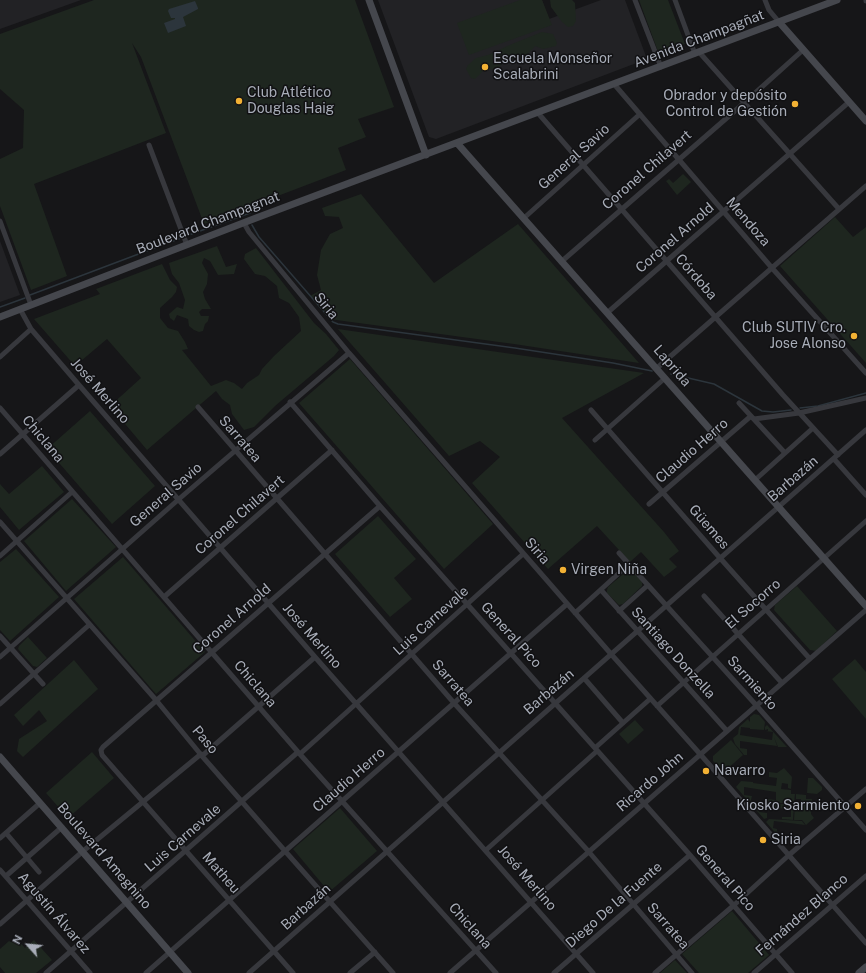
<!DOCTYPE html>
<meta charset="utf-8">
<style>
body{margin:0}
#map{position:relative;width:866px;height:973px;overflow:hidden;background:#161618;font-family:"Public Sans",sans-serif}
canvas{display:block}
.north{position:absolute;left:8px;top:925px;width:40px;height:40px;-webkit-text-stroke:3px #111113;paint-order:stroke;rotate:297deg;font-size:11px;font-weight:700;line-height:16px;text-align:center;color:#a8adb8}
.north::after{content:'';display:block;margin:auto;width:14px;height:18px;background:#a8adb8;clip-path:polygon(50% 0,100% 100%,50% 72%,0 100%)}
</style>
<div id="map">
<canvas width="866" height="973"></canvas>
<div class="north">N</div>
</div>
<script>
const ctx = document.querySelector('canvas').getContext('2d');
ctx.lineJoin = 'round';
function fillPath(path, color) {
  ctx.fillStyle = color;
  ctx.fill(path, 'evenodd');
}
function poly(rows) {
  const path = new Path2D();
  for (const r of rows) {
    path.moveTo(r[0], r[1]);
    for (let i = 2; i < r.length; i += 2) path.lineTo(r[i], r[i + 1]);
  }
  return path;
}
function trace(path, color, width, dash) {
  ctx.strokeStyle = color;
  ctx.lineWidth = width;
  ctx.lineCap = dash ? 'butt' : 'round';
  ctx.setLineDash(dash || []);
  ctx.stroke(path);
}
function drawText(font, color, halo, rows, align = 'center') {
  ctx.font = font + ' "Public Sans",sans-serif';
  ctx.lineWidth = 3;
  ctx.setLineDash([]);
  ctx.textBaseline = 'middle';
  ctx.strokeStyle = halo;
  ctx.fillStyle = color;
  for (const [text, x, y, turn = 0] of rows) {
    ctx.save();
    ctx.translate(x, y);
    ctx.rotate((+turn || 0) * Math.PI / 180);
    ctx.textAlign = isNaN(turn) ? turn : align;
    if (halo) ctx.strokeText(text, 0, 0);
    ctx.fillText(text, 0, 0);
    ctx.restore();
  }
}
fillPath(poly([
 [0,0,81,0,0,29],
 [378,0,542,0,549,19,601,0,625,0,647,59,436,139,429,137],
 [0,241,20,295,0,302]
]), '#222225');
fillPath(poly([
 [94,0,355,0,394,107,358,119,366,137,338,148,346,170,204,224,141,57,132,43,166,133,34,184,67,276,31,290,0,206,0,159,23,148,24,110,0,89,0,34],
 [520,0,542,0,552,25,469,55,457,23],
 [550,0,572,0,575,3,576,21,573,26,568,27,562,22,551,7],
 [639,0,668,0,685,44,659,54],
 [542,32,553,34,557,43,556,46,543,49,535,46,528,54,516,59,511,59,505,61,498,68,492,70,489,68,486,68,475,79,471,78,466,69,468,65,476,58,488,55,512,44],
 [683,174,691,182,677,195,666,181,669,179,673,183],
 [361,194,434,283,518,224,639,363,514,344,329,319,310,296,321,290,317,275,321,250,330,234,343,228,339,217,325,216,322,208],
 [835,217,853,237,866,227,866,363,780,266],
 [217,246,226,267,237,264,234,274,218,275,210,261,204,258,202,263,208,274,207,284,203,292,205,299,211,309,202,309,199,312,201,316,209,316,208,321,205,324,203,331,199,332,194,330,189,326,188,319,177,315,174,321,170,318,169,314,177,307,183,309,185,300,179,283,172,274,169,263],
 [256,248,314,323,326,334,339,350,334,356,275,406,254,427,244,430,232,414,230,405,222,399,216,391,147,450,110,406,141,378,107,339,75,366,34,319,100,294,96,289,162,264,170,280,177,287,176,292,172,297,160,308,160,318,168,328,178,331,185,342,188,349,182,350,211,386,226,380,234,383,242,389,247,383,259,375,262,369,274,356,301,331,299,317,289,303,279,298,277,286,265,276,255,274,244,259,245,254],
 [338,329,644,373,562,418,664,532,679,551,669,559,677,567,664,577,641,552,630,562,597,526,548,569,472,483,500,457,480,441,449,456],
 [350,359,493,524,444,569,299,403],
 [90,411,155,486,112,524,47,449],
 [42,466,64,492,19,530,0,507,0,484,9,494],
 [72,499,116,547,66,591,24,541],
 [378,516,416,559,394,578,412,599,390,617,335,554],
 [16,549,59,597,10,641,0,630,0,562],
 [123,557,205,652,156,694,74,599],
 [628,570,632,571,642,582,642,586,623,604,619,605,607,593,607,590,608,587],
 [797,586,837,631,816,651,810,650,774,610,775,605],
 [28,637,47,658,37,667,33,666,18,649,19,646],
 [855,659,866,672,866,719,832,679],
 [74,660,98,689,23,757,17,751,19,739,47,721,39,710,23,726,14,715],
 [754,714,759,715,765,722,764,730,750,729,750,717],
 [748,719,750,722,750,728,741,727,740,735,772,740,773,732,765,731,768,731,768,729,765,730,765,727,767,725,787,747,778,747,774,737,777,746,740,741,740,748,747,749,747,755,744,755,735,744,733,738,738,734,739,727],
 [635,720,644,730,628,744,619,734],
 [731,740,743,755,726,770,722,771,713,761,713,756],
 [92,752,114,778,68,818,46,793],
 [784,768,792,777,791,789,788,788,788,784,782,783,781,789,791,790,791,794,795,794,794,804,767,802,767,799,776,800,776,792,744,787,744,795,752,796,751,800,749,802,736,787,741,781,753,782,753,783,776,786,777,778,769,777,769,772,777,773],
 [808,778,813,778,822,787,822,790,817,794,807,793],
 [796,794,806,795,806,799,812,799,811,814,814,818,806,825,802,820,794,820,795,804,801,804,801,799,796,799],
 [753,802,794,805,793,820,782,819,782,817,791,817,791,810,760,805,759,812,767,813,767,818,764,819,751,804],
 [340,808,377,851,329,892,293,849],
 [769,819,802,821,805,825,774,821,773,828,777,829,777,831,780,834,778,836,766,822],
 [732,911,769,955,748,973,699,973,682,954],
 [16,938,25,948,34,940,52,960,36,973,5,973,0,967,0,949,9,941,11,942],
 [675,960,687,973,660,973]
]), '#1e261f');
fillPath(poly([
 [195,1,198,8,198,9,183,17,186,26,168,33,164,23,175,19,175,18,171,18,168,11,169,9]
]), '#2c353c');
trace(poly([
 [257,210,262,208],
 [252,225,259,237,333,322,338,324,515,348,613,363,652,371],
 [186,236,250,213],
 [30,295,181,238],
 [0,307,25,298],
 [671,374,714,384,762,411,773,412,791,410],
 [800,408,818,406,866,393]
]), '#2c353c', 1.5);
trace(poly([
 [635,0,661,67],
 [675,0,695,54],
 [765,0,769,10,779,22],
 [866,0,866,1],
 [699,52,839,209],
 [614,84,772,268,866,373],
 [538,113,783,395,838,455],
 [149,145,187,245],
 [524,218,640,114],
 [0,221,31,305],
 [244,223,249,232,349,353,611,654,700,754,866,943],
 [561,262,744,103,803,50],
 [20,309,31,329,79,385,315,657,593,973],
 [607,313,849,102],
 [0,357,31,329],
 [657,368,866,186],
 [290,402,380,506,690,855,792,973],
 [739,403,785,453],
 [198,407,454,703,589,852,692,973],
 [0,408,298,752,496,973],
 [591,410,720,558,810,659],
 [754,419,799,413,866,398],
 [595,440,665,378],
 [0,454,79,385],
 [834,459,866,495],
 [755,480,813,428],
 [649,504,751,416],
 [0,522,156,700,202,756,285,851,393,973],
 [619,553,756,705,866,830],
 [0,556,72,492],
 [601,590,727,731],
 [704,596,782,683],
 [164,597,332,450],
 [619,611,648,585],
 [575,613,629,564],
 [0,636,43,684],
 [0,657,179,499,349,353],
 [584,678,623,723],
 [0,704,89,625],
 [657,706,866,521],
 [595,748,650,699],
 [300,754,523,554],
 [202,756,315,657],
 [6,833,39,872],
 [0,838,40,803],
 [486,850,597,751],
 [0,870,90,973],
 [6,876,62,827],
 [0,924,82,852,201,754],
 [46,973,298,752],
 [146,973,567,604],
 [249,973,866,430],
 [293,973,102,755,101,750,103,747,380,506],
 [350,973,375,952],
 [450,973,866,610],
 [554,973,690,855],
 [655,973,733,906,789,855,866,789],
 [754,973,866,876]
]), '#37383d', 5);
trace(poly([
 [369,0,426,155],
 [779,22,866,121],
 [457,143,866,606],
 [0,317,256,218,837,0],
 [0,757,188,973],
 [859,973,866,967]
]), '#45474d', 7);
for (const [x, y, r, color] of [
 [485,67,4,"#f2b134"],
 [239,101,4,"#f2b134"],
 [795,104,4,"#f2b134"],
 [854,336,4,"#f2b134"],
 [563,570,4,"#f2b134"],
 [706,771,4,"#f2b134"],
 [858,806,4,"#f2b134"],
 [763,840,4,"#f2b134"]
]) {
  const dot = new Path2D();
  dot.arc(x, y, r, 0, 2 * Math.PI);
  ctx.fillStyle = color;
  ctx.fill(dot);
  trace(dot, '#111113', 1.5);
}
drawText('14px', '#a8adb8', '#111113', [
 ["Avenida Champagñat",699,39,-21],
 ["General Savio",574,157,-42],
 ["Coronel Chilavert",647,170,-41],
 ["Mendoza",748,222,49],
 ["Boulevard Champagnat",208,223,-21],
 ["Coronel Arnold",675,238,-41],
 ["Córdoba",696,277,49],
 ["Siria",326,306,51],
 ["Laprida",672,366,49],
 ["José Merlino",100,391,49],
 ["Chiclana",43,439,50],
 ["Sarratea",240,439,49],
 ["Claudio Herro",692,451,-41],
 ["Barbazán",793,479,-41],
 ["General Savio",166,495,-41],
 ["Coronel Chilavert",240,515,-41],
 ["Güemes",709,527,49],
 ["Siria",537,551,49],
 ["El Socorro",753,604,-41],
 ["Coronel Arnold",232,619,-41],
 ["Luis Carnevale",431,621,-42],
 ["General Pico",511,635,48],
 ["José Merlino",312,636,49],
 ["Santiago Donzella",673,653,48],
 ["Sarratea",453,683,49],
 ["Sarmiento",752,683,48],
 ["Chiclana",255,684,49],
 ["Barbazán",549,692,-41],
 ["Paso",205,740,50],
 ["Claudio Herro",349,780,-41],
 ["Ricardo John",650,782,-41],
 ["Luis Carnevale",183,838,-41],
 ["Boulevard Ameghino",104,856,49],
 ["Matheu",221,873,49],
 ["José Merlino",527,878,49],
 ["General Pico",725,878,49],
 ["Diego De la Fuente",614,905,-41],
 ["Barbazán",306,907,-42],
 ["Agustín Álvarez",54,913,49],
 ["Fernández Blanco",802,915,-41],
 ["Chiclana",470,926,48],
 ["Sarratea",668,926,49]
]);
drawText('14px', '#a8adb8', '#111113', [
 ["Escuela Monseñor",493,59],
 ["Scalabrini",493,75],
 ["Club Atlético",247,93],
 ["Douglas Haig",247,109],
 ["Obrador y depósito",787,96,"right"],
 ["Control de Gestión",787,112,"right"],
 ["Club SUTIV Cro.",846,328,"right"],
 ["Jose Alonso",846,344,"right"],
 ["Virgen Niña",571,570],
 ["Navarro",714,771],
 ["Kiosko Sarmiento",850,806,"right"],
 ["Siria",771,840]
], 'left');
</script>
